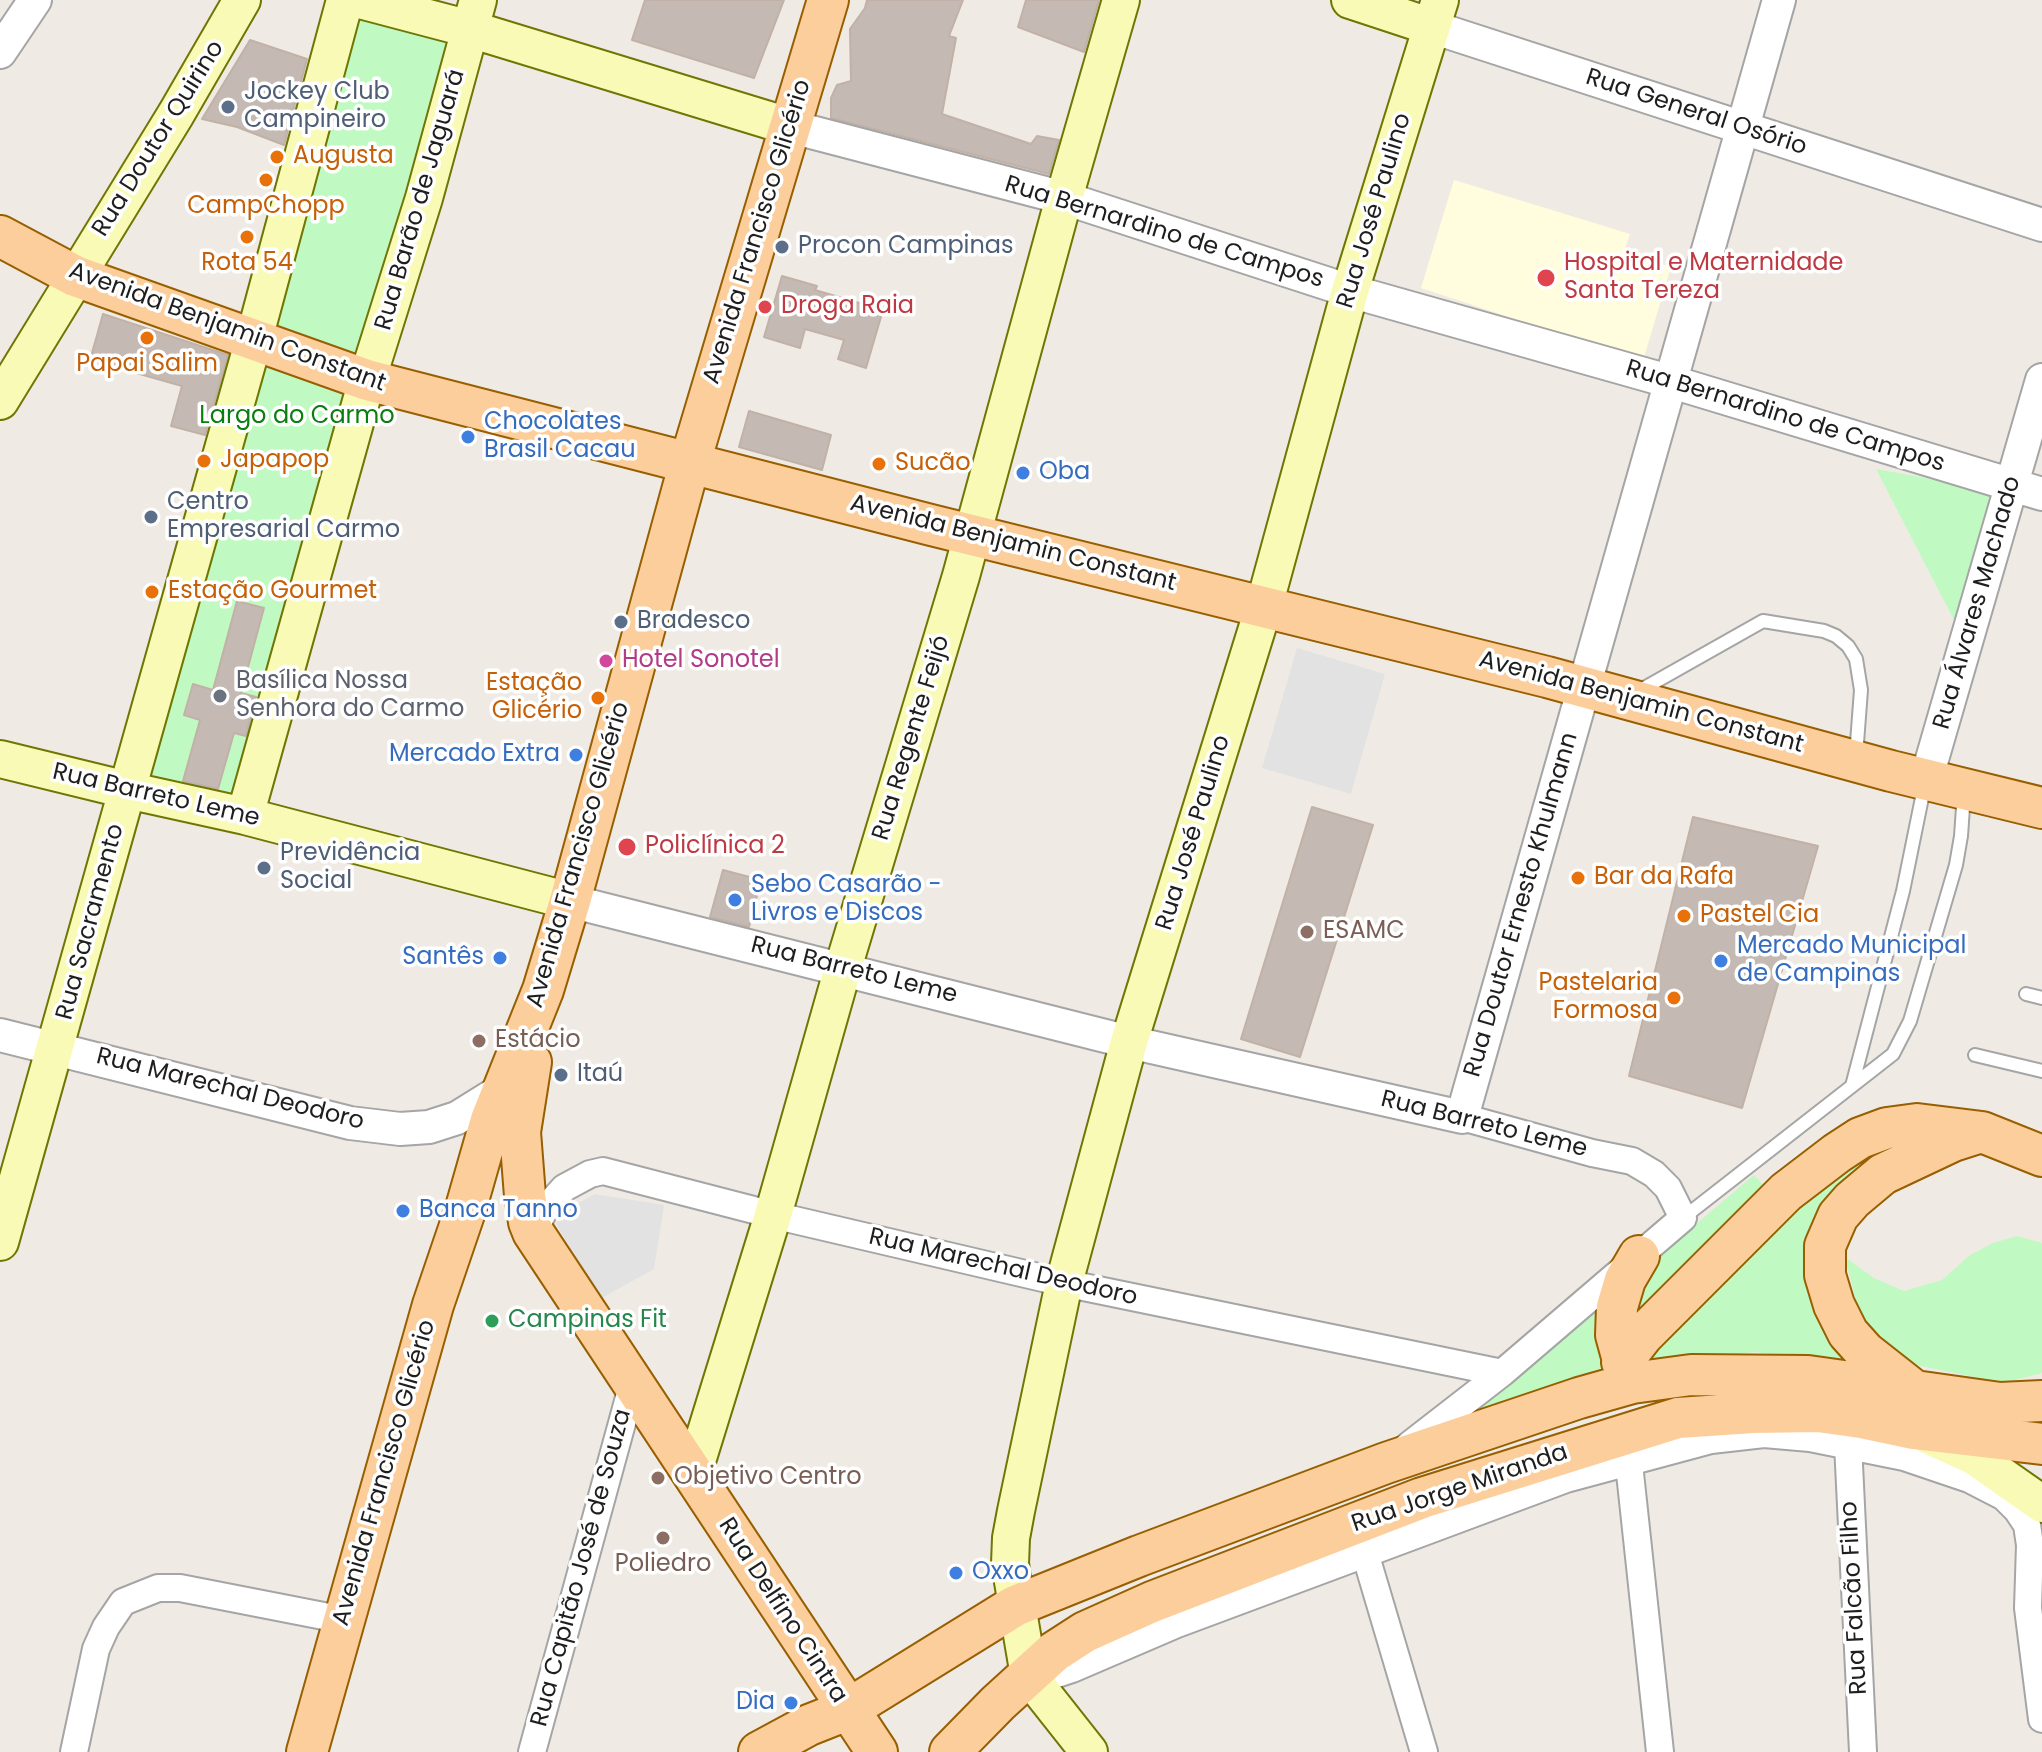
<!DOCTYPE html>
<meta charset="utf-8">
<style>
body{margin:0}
canvas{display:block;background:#efebe4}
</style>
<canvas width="2042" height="1752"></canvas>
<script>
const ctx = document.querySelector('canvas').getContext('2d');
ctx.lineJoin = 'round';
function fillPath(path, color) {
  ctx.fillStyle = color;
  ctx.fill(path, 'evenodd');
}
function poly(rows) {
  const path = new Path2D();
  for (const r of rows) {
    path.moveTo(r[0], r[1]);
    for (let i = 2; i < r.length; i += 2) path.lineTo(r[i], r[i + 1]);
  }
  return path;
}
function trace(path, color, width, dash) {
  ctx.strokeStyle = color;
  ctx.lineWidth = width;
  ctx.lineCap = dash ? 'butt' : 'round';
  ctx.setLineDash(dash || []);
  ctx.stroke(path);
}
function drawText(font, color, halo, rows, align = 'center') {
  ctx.font = font + ' Poppins,sans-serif';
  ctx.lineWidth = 7;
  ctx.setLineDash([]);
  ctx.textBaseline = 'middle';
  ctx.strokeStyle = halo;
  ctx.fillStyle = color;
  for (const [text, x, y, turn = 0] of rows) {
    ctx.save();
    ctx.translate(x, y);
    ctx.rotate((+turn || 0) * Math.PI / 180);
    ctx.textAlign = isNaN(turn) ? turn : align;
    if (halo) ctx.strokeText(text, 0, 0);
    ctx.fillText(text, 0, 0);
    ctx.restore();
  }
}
fillPath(poly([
 [1454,180,1630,234,1624,252,1671,267,1644,357,1521,321,1421,288]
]), '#fffddd');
fillPath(poly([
 [345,0,475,37,244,815,132,792],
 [1876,469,1999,491,1956,624],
 [1926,1135,1816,1230,1829,1329,1847,1364,1755,1352,1642,1367,1816,1183,1880,1142],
 [1754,1175,1770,1192,1613,1374,1458,1426],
 [2017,1236,2042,1243,2042,1373,2003,1383,1906,1363,1861,1321,1845,1257,1874,1278,1904,1291,1942,1280,1970,1255,1993,1243]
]), '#c0fac2');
fillPath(poly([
 [1297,648,1385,674,1351,794,1262,768],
 [595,1194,664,1205,654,1269,600,1299,556,1224,566,1210]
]), '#e2e2e2');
const building = poly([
 [645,0,784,0,754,78,632,40,645,0],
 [867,0,963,0,949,36,956,38,942,114,1031,144,1037,136,1059,140,1049,174,831,118,831,98,837,85,851,81,850,29,865,8,867,0],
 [1026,0,1099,0,1084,52,1018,27,1026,0],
 [250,40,307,59,284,145,237,127,202,119,250,40],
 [782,276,817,286,815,290,883,310,866,368,838,359,844,340,805,329,800,348,764,337,782,276],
 [103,314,228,355,205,435,171,426,182,386,90,360,103,314],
 [749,411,831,435,822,470,739,447,749,411],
 [237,601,264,608,241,693,256,697,246,736,234,733,218,789,183,781,200,720,184,715,193,684,213,690,237,601],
 [1312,807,1373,825,1300,1057,1241,1039,1312,807],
 [1693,817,1818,846,1742,1108,1629,1076,1693,817],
 [723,870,761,880,749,927,710,917,723,870]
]);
fillPath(building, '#c4bab3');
trace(building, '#c1b1a6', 2);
const service = poly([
 [1639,691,1763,621,1824,631,1836,636,1848,646,1856,659,1861,690,1856,756],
 [2026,994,2042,998],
 [1975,1055,2042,1071],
 [1852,1086,1903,891,1925,783],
 [1683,1218,1893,1054,1910,1021,1956,865,1961,836,1964,793]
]);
const minor = poly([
 [533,1232,545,1209,564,1188,590,1174,603,1171,773,1215,1064,1283,1502,1373],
 [1848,1444,1863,1752],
 [1408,1446,1502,1373,1683,1218,1668,1188,1654,1174,1632,1161,1592,1153,1462,1117],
 [1629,1464,1660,1752],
 [1365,1553,1424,1752],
 [1034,1672,1057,1674,1072,1669,1177,1624,1566,1479,1711,1440,1764,1434,1810,1438,1904,1457,1969,1479,2004,1497,2017,1510,2027,1525,2030,1545,2028,1608,2042,1719],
 [74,1752,96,1649,106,1627,123,1602,158,1588,180,1588,344,1620],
 [532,1752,633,1383]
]);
const tertiary = poly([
 [1432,27,2042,225],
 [0,52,35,0],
 [788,126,1064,198,1350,291,1672,382,2042,494],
 [1926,780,2042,380],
 [570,901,1129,1042,1462,1117,1779,0],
 [0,1035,350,1123,400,1129,429,1127,457,1118,502,1090]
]);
const secondary = poly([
 [360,0,470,29,788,126],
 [1350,0,1432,27],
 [0,401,176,114,242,0],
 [0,759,127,790,245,816,570,901],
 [245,816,367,380,424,198,478,0],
 [0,1242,254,339,345,0],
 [1929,1436,1975,1457,2042,1504],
 [693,1474,773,1215,843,968,961,576,1064,198,1121,0],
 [1089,1752,1029,1676,1010,1564,1011,1538,1016,1511,1064,1283,1129,1042,1264,606,1350,291,1440,0]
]);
const primary = poly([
 [0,236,75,276,367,380,931,525,1547,677,1891,771,2042,808],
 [531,1062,520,1132,525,1196,529,1222,533,1232,877,1752],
 [1622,1362,1643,1335,1786,1192,1837,1153,1860,1138,1887,1128,1917,1124,1982,1132,2042,1156],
 [1627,1375,1616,1335,1617,1307,1625,1280,1639,1256],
 [1912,1389,1865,1352,1848,1333,1834,1305,1825,1275,1825,1246,1838,1216,1852,1200,1883,1174,1953,1141,1978,1133],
 [307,1752,433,1305,465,1211,491,1120,543,990,570,901,690,462,828,0],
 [759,1752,809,1725,847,1710,1015,1606,1139,1556,1386,1463,1579,1398,1632,1383,1691,1375,1808,1376,2000,1403,2042,1401],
 [950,1752,998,1703,1054,1652,1085,1632,1152,1602,1422,1498,1678,1418,1753,1413,1818,1412,1861,1418,1913,1429,2042,1444]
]);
trace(service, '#a5a5a5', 16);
trace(minor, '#a5a5a5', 30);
trace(tertiary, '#a5a5a5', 36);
trace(secondary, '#6f7604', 40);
trace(primary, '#985f00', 44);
trace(service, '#fff', 12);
trace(minor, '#fff', 26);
trace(tertiary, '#fff', 32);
trace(secondary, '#fafab7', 36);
trace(primary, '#fcce9c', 40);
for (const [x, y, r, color] of [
 [228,107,8,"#5c6f8a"],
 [277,157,8,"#e8710a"],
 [266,180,8,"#e8710a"],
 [247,237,8,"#e8710a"],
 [782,247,8,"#5c6f8a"],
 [1546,278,10,"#e0444e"],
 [765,307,8,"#e0444e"],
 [147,338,8,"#e8710a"],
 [468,437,8,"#3f7fe0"],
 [204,461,8,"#e8710a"],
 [879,464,8,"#e8710a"],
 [1023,473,8,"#3f7fe0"],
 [151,517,8,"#5c6f8a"],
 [152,592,8,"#e8710a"],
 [621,622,8,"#5c6f8a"],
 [606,661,8,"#d1479c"],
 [220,696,8,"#6b7280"],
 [598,698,8,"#e8710a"],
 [576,755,8,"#3f7fe0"],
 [627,847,10,"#e0444e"],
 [264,868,8,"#5c6f8a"],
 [1578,878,8,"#e8710a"],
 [735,900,8,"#3f7fe0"],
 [1684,916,8,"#e8710a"],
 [1307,932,8,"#8d6e63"],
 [500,958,8,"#3f7fe0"],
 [1721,961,8,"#3f7fe0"],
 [1674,998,8,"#e8710a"],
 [479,1041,8,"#8d6e63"],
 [561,1075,8,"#5c6f8a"],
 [403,1211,8,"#3f7fe0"],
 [492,1321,8,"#2e9e5b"],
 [658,1478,8,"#8d6e63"],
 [663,1538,8,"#8d6e63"],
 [956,1573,8,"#3f7fe0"],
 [791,1703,8,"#3f7fe0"]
]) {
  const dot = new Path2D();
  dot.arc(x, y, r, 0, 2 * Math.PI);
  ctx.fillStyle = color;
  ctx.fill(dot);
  trace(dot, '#fff', 3);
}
drawText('24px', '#4e5e75', '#fff', [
 ["Jockey Club",244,93],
 ["Campineiro",244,121],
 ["Procon Campinas",798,247],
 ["Centro",167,503],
 ["Empresarial Carmo",167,531],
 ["Bradesco",637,622],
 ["Previdência",280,854],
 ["Social",280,882],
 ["Itaú",577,1075]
], 'left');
drawText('24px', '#1e1e1e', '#fff', [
 ["Rua General Osório",1696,113,18],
 ["Rua Doutor Quirino",159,139,-58],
 ["Rua Barão de Jaguará",421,200,-74],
 ["Rua José Paulino",1375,211,-73],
 ["Avenida Francisco Glicério",758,232,-73],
 ["Rua Bernardino de Campos",1164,233,17],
 ["Avenida Benjamin Constant",227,328,20],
 ["Rua Bernardino de Campos",1785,417,17],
 ["Avenida Benjamin Constant",1013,544,14],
 ["Rua Álvares Machado",1978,603,-74],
 ["Avenida Benjamin Constant",1641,703,15],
 ["Rua Regente Feijó",912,738,-73],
 ["Rua Barreto Leme",156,796,13],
 ["Rua José Paulino",1194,833,-73],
 ["Avenida Francisco Glicério",579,855,-74],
 ["Rua Doutor Ernesto Khulmann",1522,905,-74],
 ["Rua Sacramento",91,922,-75],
 ["Rua Barreto Leme",854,971,14],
 ["Rua Marechal Deodoro",230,1090,14],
 ["Rua Barreto Leme",1484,1125,14],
 ["Rua Marechal Deodoro",1003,1268,13],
 ["Avenida Francisco Glicério",385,1473,-74],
 ["Rua Jorge Miranda",1460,1489,-19],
 ["Rua Capitão José de Souza",582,1568,-75],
 ["Rua Falcão Filho",1855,1598,-93],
 ["Rua Delfino Cintra",782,1611,57]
]);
drawText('24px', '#c56008', '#fff', [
 ["Augusta",293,157],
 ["CampChopp",266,207,"center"],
 ["Rota 54",247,264,"center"],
 ["Papai Salim",147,365,"center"],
 ["Japapop",220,461],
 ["Sucão",895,464],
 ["Estação Gourmet",168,592],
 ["Estação",582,684,"right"],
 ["Glicério",582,712,"right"],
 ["Bar da Rafa",1594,878],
 ["Pastel Cia",1700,916],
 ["Pastelaria",1658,984,"right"],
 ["Formosa",1658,1012,"right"]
], 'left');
drawText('24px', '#be3a42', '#fff', [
 ["Hospital e Maternidade",1564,264],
 ["Santa Tereza",1564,292],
 ["Droga Raia",781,307],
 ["Policlínica 2",645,847]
], 'left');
drawText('24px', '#0a7e0f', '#fff', [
 ["Largo do Carmo",297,417]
]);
drawText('24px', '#366cbe', '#fff', [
 ["Chocolates",484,423],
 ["Brasil Cacau",484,451],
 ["Oba",1039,473],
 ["Mercado Extra",560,755,"right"],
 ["Sebo Casarão -",751,886],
 ["Livros e Discos",751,914],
 ["Mercado Municipal",1737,947],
 ["de Campinas",1737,975],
 ["Santês",484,958,"right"],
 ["Banca Tanno",419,1211],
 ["Oxxo",972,1573],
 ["Dia",775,1703,"right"]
], 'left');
drawText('24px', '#b23c85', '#fff', [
 ["Hotel Sonotel",622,661]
], 'left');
drawText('24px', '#5b616d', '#fff', [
 ["Basílica Nossa",236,682],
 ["Senhora do Carmo",236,710]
], 'left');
drawText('24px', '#785e54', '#fff', [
 ["ESAMC",1323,932],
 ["Estácio",495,1041],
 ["Objetivo Centro",674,1478],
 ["Poliedro",663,1565,"center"]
], 'left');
drawText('24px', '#27864d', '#fff', [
 ["Campinas Fit",508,1321]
], 'left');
</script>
